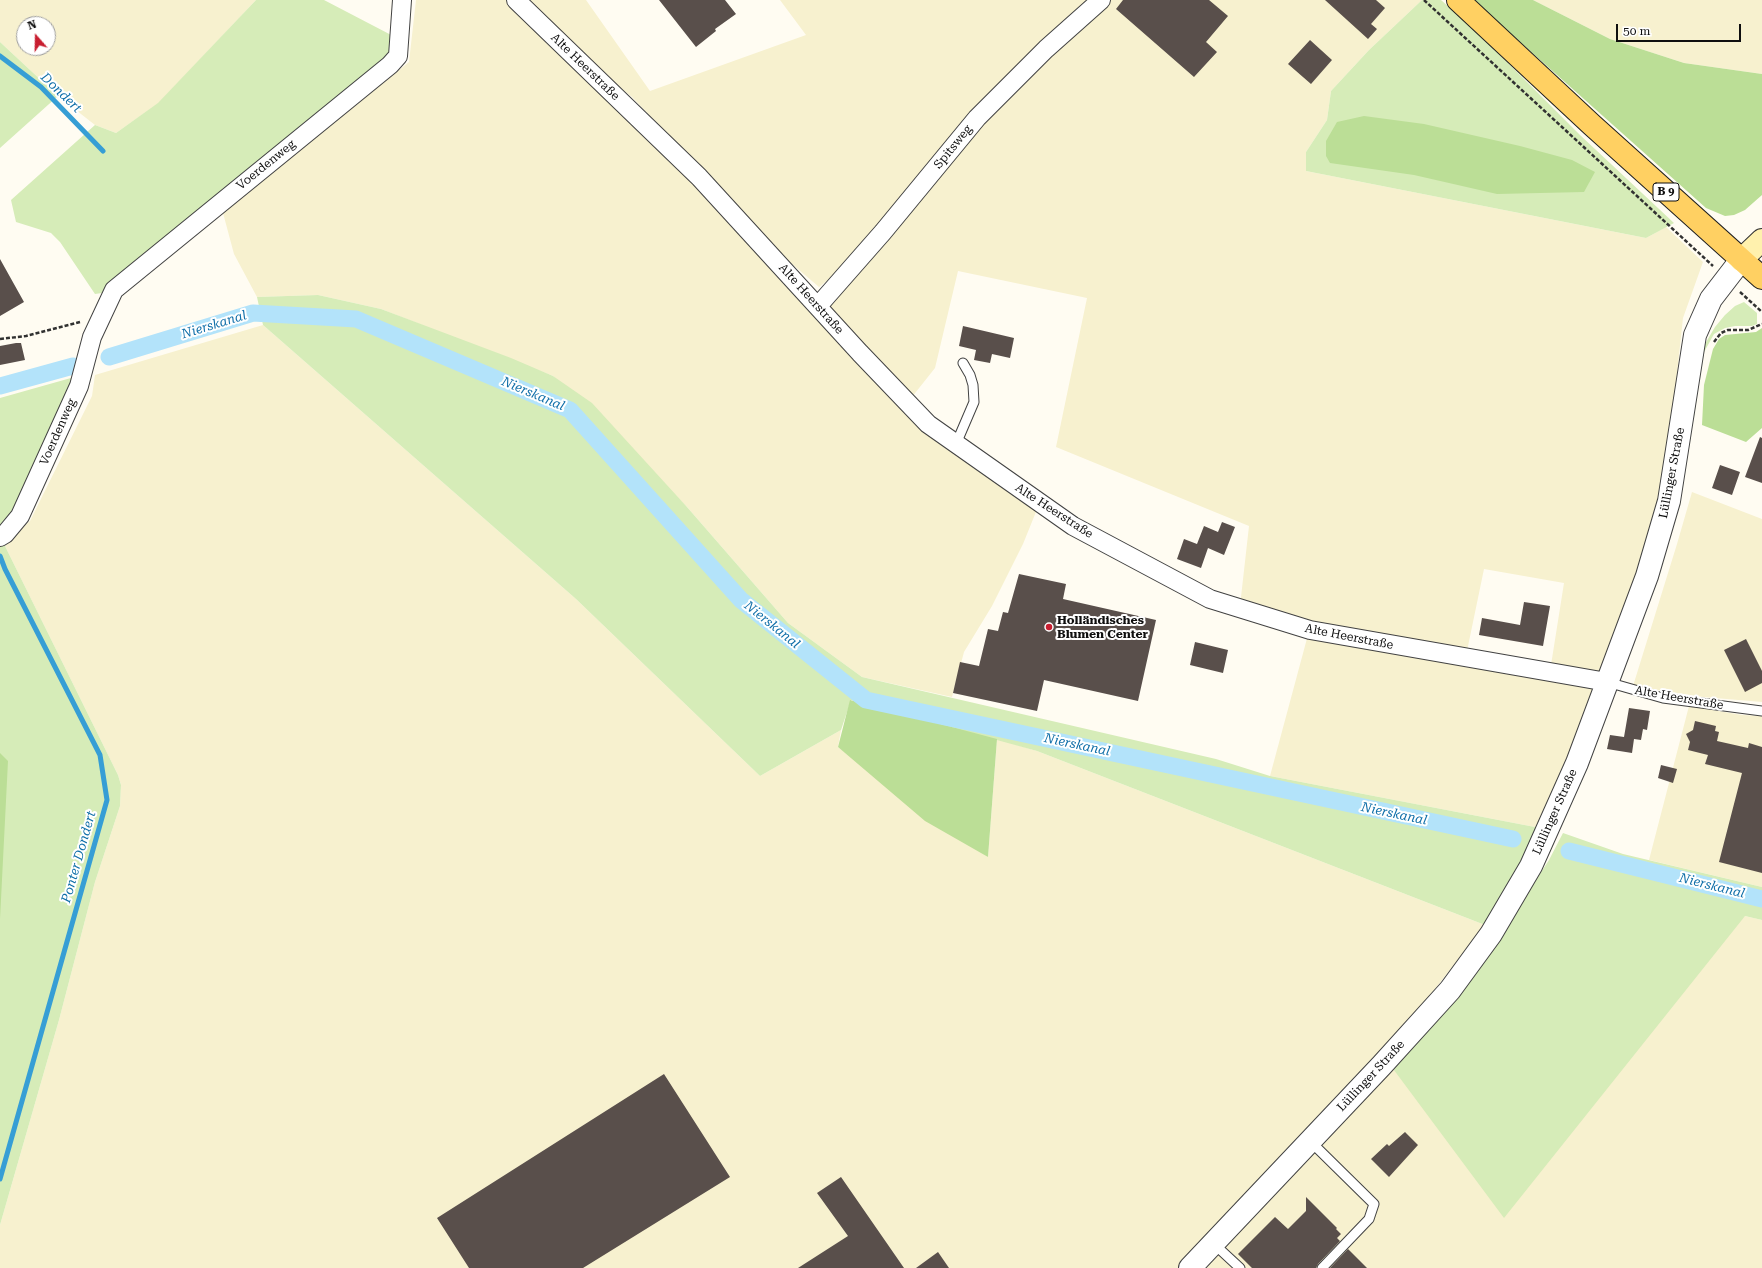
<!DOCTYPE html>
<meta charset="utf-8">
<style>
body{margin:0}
#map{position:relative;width:1762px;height:1268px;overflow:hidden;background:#fffcf2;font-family:"Roboto Serif",serif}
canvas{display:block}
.north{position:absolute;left:16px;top:16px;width:40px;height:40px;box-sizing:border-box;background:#fff;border:1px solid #9f9f9f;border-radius:50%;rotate:340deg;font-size:11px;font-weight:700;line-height:16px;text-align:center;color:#0f0f0f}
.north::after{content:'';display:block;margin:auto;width:14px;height:18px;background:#c81e30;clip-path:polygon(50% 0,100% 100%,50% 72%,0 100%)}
.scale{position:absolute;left:1616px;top:24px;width:125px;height:18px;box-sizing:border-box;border:2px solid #0f0f0f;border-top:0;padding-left:5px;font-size:12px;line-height:14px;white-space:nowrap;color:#0f0f0f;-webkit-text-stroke:3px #fff;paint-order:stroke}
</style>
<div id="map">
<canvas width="1762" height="1268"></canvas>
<div class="north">N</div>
<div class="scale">50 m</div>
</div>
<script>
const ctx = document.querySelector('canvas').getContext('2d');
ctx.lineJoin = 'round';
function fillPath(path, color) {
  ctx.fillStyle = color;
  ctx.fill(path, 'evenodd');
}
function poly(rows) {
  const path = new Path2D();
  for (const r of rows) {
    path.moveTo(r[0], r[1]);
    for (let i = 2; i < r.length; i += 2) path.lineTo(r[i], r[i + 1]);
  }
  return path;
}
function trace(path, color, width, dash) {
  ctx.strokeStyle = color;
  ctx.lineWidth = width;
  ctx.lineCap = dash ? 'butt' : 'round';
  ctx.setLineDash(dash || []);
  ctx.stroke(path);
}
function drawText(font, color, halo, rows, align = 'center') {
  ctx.font = font + ' "Roboto Serif",serif';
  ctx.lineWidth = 4;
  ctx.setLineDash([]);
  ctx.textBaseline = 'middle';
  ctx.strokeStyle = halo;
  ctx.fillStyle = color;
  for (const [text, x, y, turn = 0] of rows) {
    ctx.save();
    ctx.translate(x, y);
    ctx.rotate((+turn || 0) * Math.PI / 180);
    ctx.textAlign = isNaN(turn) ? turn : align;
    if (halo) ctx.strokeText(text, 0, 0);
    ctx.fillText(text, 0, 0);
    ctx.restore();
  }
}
fillPath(poly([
 [0,0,256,0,159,103,116,133,95,125,58,96,0,42],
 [24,24,48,24,48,48,24,48],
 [416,0,511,0,596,84,816,308,983,118,1107,0,1422,0,1369,50,1331,91,1327,120,1306,152,1306,171,1646,238,1666,227,1703,262,1683,318,1671,429,1659,503,1637,577,1601,674,1551,665,1564,583,1484,569,1467,651,1309,630,1240,606,1249,526,1056,447,1087,298,958,271,935,368,908,402,1040,502,1023,544,992,606,964,652,952,697,862,677,788,623,687,507,553,376,381,309,318,295,257,297,234,254,223,213,409,62],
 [530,0,586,0,650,91,806,35,780,0,1091,0,838,272,819,287,784,257,632,97,609,79],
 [1533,0,1762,0,1762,74,1684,63,1610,39],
 [263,325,576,599,760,776,841,730,838,747,988,857,997,739,1037,751,1485,925,1431,994,1388,1062,1745,916,1762,920,1762,1268,0,1268,0,1225,59,1020,95,882,120,806,121,785,118,775,4,544,30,521,92,396,95,375],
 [1692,492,1762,519,1762,702,1703,697,1633,686,1677,544],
 [1309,631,1594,688,1540,828,1270,776],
 [1689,706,1742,715,1762,716,1762,887,1649,860]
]), '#f7f1cf');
fillPath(poly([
 [256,0,324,0,395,37,393,56,115,283,102,293,95,294,60,242,51,233,16,222,11,200,95,125,116,133,158,103],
 [1422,0,1441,0,1478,33,1580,135,1674,223,1646,238,1306,171,1306,152,1327,120,1331,91,1369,50],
 [0,42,58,96,0,148],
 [318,295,381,309,511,358,553,376,592,403,687,507,788,623,862,677,1216,759,1270,776,1540,828,1485,925,1037,751,851,700,841,730,760,776,576,599,263,325,257,297],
 [1744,302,1757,313,1757,324,1752,326,1735,326,1725,328,1714,334,1703,354,1694,417,1691,413,1702,349,1715,327,1725,315,1735,306],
 [78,376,83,389,0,535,0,398],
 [4,544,118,775,121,785,120,806,95,882,59,1020,0,1225,0,547],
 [1563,833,1623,854,1762,887,1762,920,1745,916,1504,1218,1388,1062,1503,930,1549,860]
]), '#d6ecb8');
fillPath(poly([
 [1473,0,1533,0,1610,39,1684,63,1762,74,1762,195,1745,210,1734,215,1725,216,1706,208],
 [1364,116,1424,124,1520,146,1572,160,1595,172,1584,192,1497,194,1414,175,1330,163,1326,156,1326,141,1337,122],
 [1762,328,1762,428,1746,442,1702,425,1704,385,1713,349,1719,339,1725,335,1756,332],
 [850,700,997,739,988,857,925,821,838,747],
 [0,753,8,761,0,919]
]), '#bbde96');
trace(poly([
 [0,56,41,87,103,151],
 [0,556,5,569,100,755,107,800,0,1179]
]), '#369ed5', 5);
trace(poly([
 [109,357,253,313,356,319,570,410,741,600,866,700,1513,839],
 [0,386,73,366],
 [1569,851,1762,899]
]), '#b3e3fa', 17);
fillPath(poly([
 [659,0,725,0,736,14,715,29,716,31,696,47],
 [1123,0,1209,0,1228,16,1206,42,1217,52,1194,77,1116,9],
 [1325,0,1376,0,1385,8,1371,24,1377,29,1368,39],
 [1310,40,1332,60,1311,84,1288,64],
 [0,259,24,302,0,316],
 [963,326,1014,338,1010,358,992,354,990,363,974,360,976,350,959,346],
 [16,343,21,343,25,360,0,365,0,346],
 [1760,437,1762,438,1762,483,1745,477],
 [1720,465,1740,472,1732,495,1712,488],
 [1222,522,1235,527,1224,555,1208,548,1201,568,1177,559,1184,539,1197,544,1204,526,1218,532],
 [1019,574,1066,584,1063,599,1156,620,1138,701,1044,680,1037,711,953,693,960,662,979,666,988,629,998,631,1003,612,1008,613],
 [1524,602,1550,606,1543,646,1479,635,1482,618,1520,625],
 [1746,639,1762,671,1762,683,1745,692,1724,650],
 [1195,642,1228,650,1223,673,1190,665],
 [1629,708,1650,711,1647,730,1643,729,1641,740,1634,739,1632,753,1607,749,1610,735,1624,737],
 [1695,721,1716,726,1715,731,1719,732,1717,741,1748,748,1749,743,1762,747,1762,873,1719,862,1742,773,1705,764,1708,755,1688,750,1690,742,1686,734,1693,730],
 [1661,765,1677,769,1673,783,1658,778],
 [664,1074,730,1177,583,1268,469,1268,437,1218],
 [1405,1132,1418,1145,1389,1177,1371,1159,1387,1144,1389,1146],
 [841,1177,904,1268,798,1268,848,1236,817,1193],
 [1306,1197,1337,1228,1336,1229,1341,1234,1337,1238,1340,1241,1318,1264,1316,1268,1252,1268,1238,1254,1275,1217,1288,1229,1306,1211],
 [1348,1249,1367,1268,1330,1268],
 [938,1252,949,1268,916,1268]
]), '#594f4b');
const service = poly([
 [956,444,974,402,973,385,970,375,963,363],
 [1607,682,1663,698,1762,711],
 [1310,1141,1374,1204,1369,1219,1322,1268],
 [1213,1243,1240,1268]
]);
const minor = poly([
 [516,0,699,177,860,353,928,424,1073,526,1210,599,1310,630,1607,682],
 [818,306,883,232,977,118,1046,49,1101,0],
 [0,537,5,534,20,516,79,386,92,337,114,290,390,65,398,56,402,0]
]);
const tertiary = poly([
 [1190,1268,1382,1065,1450,990,1491,934,1531,866,1577,763,1647,576,1669,501,1695,335,1711,299,1741,260]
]);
const secondary = poly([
 [1741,260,1762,240]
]);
const primary = poly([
 [1458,0,1592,125,1762,278]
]);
trace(service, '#424242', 11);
trace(minor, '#424242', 20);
trace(tertiary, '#424242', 24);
trace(secondary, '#313131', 24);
trace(primary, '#202020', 24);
trace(poly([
 [1424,0,1713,266],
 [1740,292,1762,312],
 [0,339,26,336,80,322],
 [1714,342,1721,333,1728,330,1748,330,1762,324]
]), '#313131', 2.5, [4, 2]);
trace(service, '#fff', 9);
trace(minor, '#fff', 18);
trace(tertiary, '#fff', 22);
trace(secondary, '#fff1ad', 22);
trace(primary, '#ffd062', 22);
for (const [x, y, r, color] of [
 [1049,627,4,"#c81e30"]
]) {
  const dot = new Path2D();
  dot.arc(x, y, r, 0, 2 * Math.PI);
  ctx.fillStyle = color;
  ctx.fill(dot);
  trace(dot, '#fff', 1.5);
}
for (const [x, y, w] of [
 [1666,192,26]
]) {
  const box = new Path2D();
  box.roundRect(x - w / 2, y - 9, w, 18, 3);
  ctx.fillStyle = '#fff';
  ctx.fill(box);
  trace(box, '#0f0f0f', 1);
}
drawText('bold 11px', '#0f0f0f', null, [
 ["B 9",1666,192]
]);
drawText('12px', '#0f0f0f', '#fff', [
 ["Alte Heerstraße",585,67,44],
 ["Spitsweg",953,147,-51],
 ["Voerdenweg",266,165,-39],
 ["Alte Heerstraße",811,299,48],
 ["Voerdenweg",58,432,-66],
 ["Lüllinger Straße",1672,473,-79],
 ["Alte Heerstraße",1054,511,33],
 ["Alte Heerstraße",1349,637,11],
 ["Alte Heerstraße",1679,698,10],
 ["Lüllinger Straße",1555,812,-66],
 ["Lüllinger Straße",1371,1076,-47]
]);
drawText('bold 12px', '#0f0f0f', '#fff', [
 ["Holländisches",1057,620],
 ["Blumen Center",1057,634]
], 'left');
drawText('italic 13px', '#106fa9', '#fff', [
 ["Dondert",61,93,44],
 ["Nierskanal",214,325,-17],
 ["Nierskanal",533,394,23],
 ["Nierskanal",772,625,39],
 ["Nierskanal",1077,745,12],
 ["Nierskanal",1394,814,12],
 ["Ponter Dondert",79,857,-74],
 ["Nierskanal",1712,886,14]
]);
</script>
